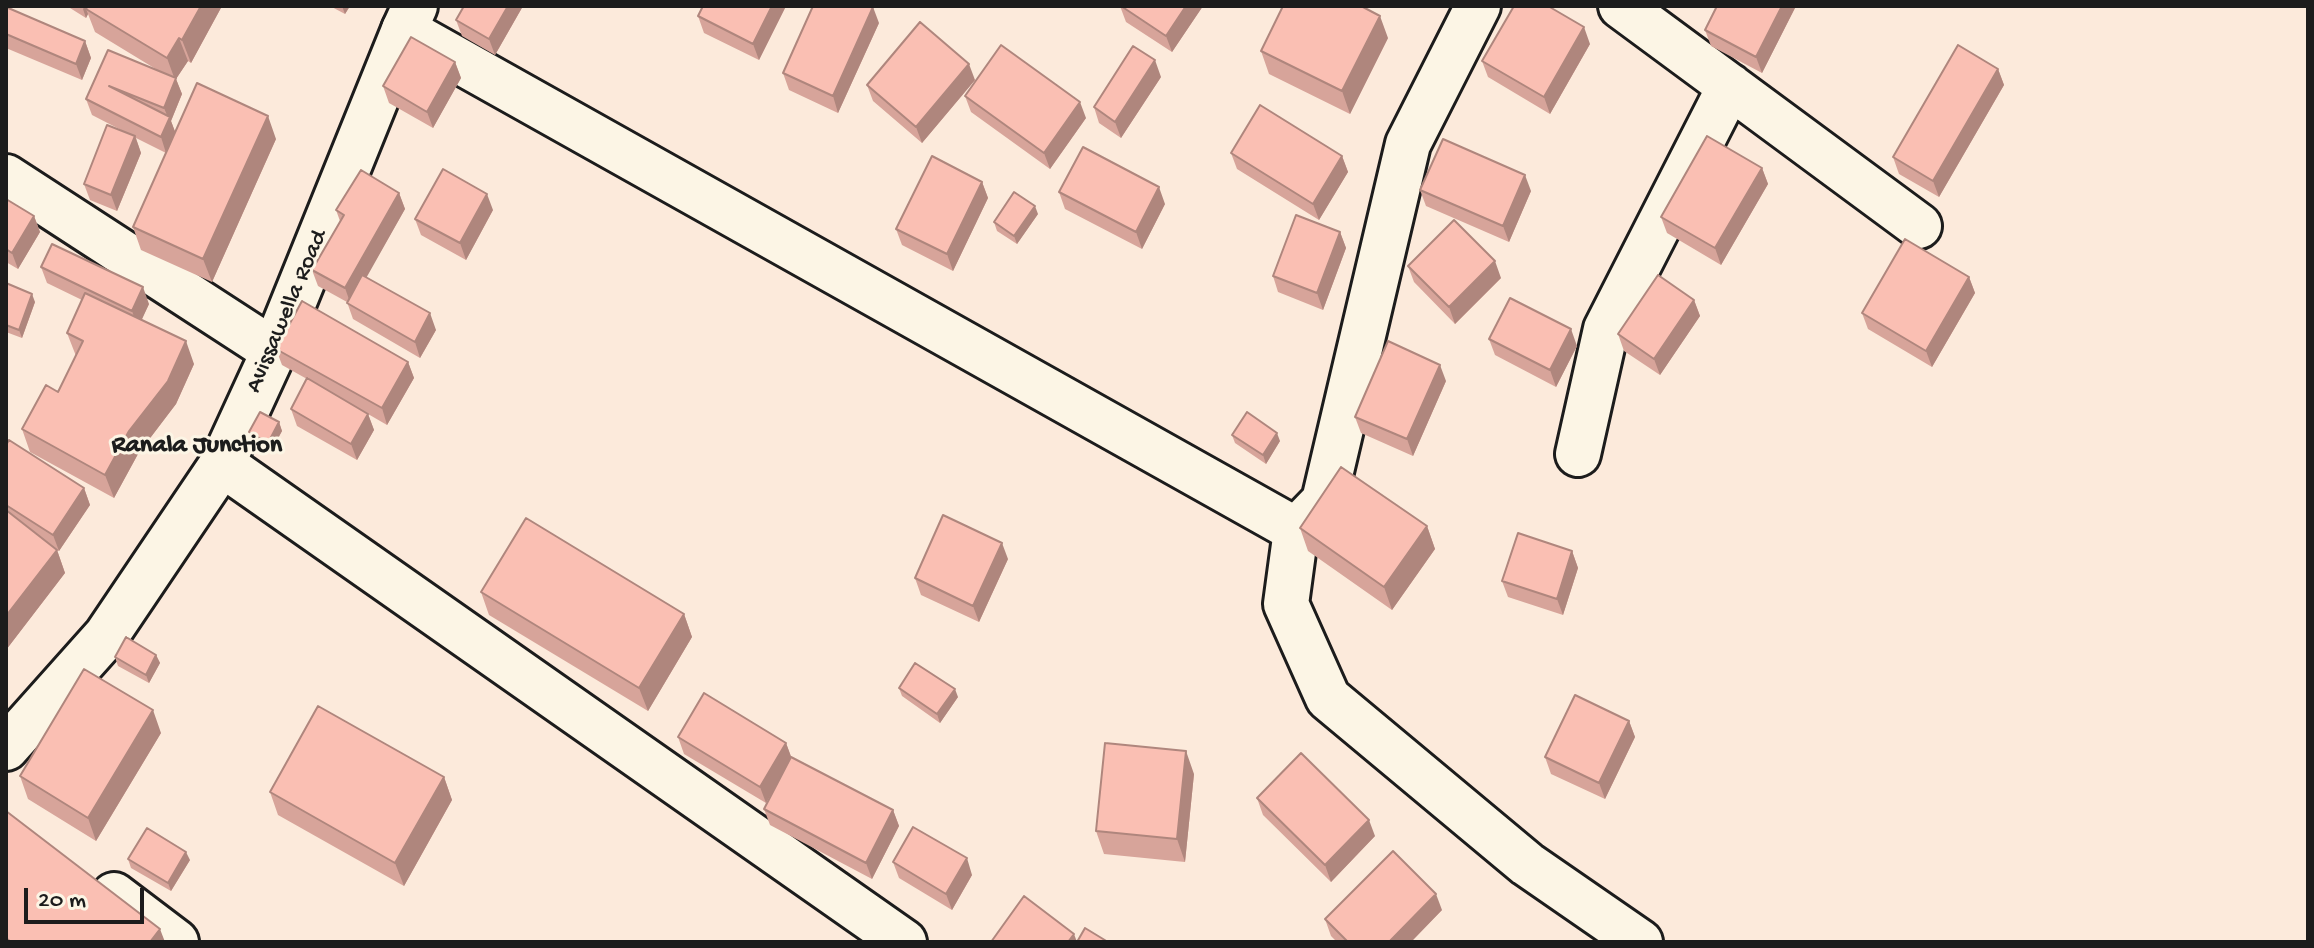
<!DOCTYPE html>
<style>
body{margin:0}
#map{position:relative;width:2314px;height:948px;overflow:hidden;background:#fceadb;font-family:"Gochi Hand",sans-serif}
canvas{display:block}
.frame{position:absolute;inset:0;border:8px solid #1c1c1c;pointer-events:none}
.scale{position:absolute;left:24px;top:888px;width:120px;height:36px;box-sizing:border-box;border:4px solid #1c1c1c;border-top:0;padding-left:10px;font-size:24px;line-height:28px;white-space:nowrap;color:#1c1c1c;-webkit-text-stroke:6px #fcf5e5;paint-order:stroke}
</style>
<div id="map">
<canvas width="2314" height="948"></canvas>
<div class="frame"></div>
<div class="scale">20 m</div>
</div>
<script>
const ctx = document.querySelector('canvas').getContext('2d');
ctx.lineJoin = 'round';
function poly(rows) {
  const path = new Path2D();
  for (const r of rows) {
    path.moveTo(r[0], r[1]);
    for (let i = 2; i < r.length; i += 2) path.lineTo(r[i], r[i + 1]);
  }
  return path;
}
function trace(path, color, width, dash) {
  ctx.strokeStyle = color;
  ctx.lineWidth = width;
  ctx.lineCap = dash ? 'butt' : 'round';
  ctx.setLineDash(dash || []);
  ctx.stroke(path);
}
function fillPath(path, color) {
  ctx.fillStyle = color;
  ctx.fill(path, 'evenodd');
}
function drawText(font, color, halo, rows, align = 'center') {
  ctx.font = font + ' "Gochi Hand",sans-serif';
  ctx.lineWidth = 6;
  ctx.setLineDash([]);
  ctx.textBaseline = 'middle';
  ctx.strokeStyle = halo;
  ctx.fillStyle = color;
  for (const [text, x, y, turn = 0] of rows) {
    ctx.save();
    ctx.translate(x, y);
    ctx.rotate((+turn || 0) * Math.PI / 180);
    ctx.textAlign = isNaN(turn) ? turn : align;
    if (halo) ctx.strokeText(text, 0, 0);
    ctx.fillText(text, 0, 0);
    ctx.restore();
  }
}
const street = poly([
 [1478,6,1408,144,1324,501,1296,530,1286,604,1328,698,1527,864,1640,942],
 [1621,6,1919,226],
 [404,30,1296,530],
 [6,177,274,351],
 [1578,454,1606,329,1730,86],
 [222,464,904,942],
 [114,895,176,942]
]);
const primary = poly([
 [6,748,106,636,222,464,274,351,404,30,415,6]
]);
trace(street, '#1c1c1c', 50);
trace(primary, '#1c1c1c', 50);
trace(street, '#fcf5e5', 44);
trace(primary, '#fcf5e5', 44);
fillPath(poly([
 [70,6,222,6,191,63,188,61,176,79,182,94,171,121,175,132,276,139,212,282,141,250,133,227,166,153,136,138,141,153,117,211,90,200,84,184,127,133,92,115,86,99,159,71,95,32,88,14,86,18,70,8],
 [330,6,350,6,345,14],
 [464,6,523,6,495,55,462,36,456,20],
 [703,6,786,6,759,60,704,33,698,16],
 [1120,6,1203,6,1172,52,1126,22],
 [1717,6,1796,6,1762,73,1711,46,1705,30],
 [6,7,85,41,91,58,82,80,6,48],
 [879,23,838,113,789,90,783,73],
 [1388,38,1350,114,1269,74,1261,51],
 [1590,44,1550,114,1488,77,1482,61],
 [455,62,461,78,433,128,389,103,383,86],
 [1998,69,2004,85,1939,197,1899,174,1893,157],
 [1161,77,1121,138,1099,123,1094,107],
 [975,80,922,143,873,101,867,85],
 [965,96,1086,118,1050,169,971,112],
 [1231,153,1342,156,1348,172,1319,220,1237,169],
 [1762,168,1768,184,1721,265,1667,233,1661,217],
 [982,182,988,198,953,271,902,245,896,229],
 [1420,190,1531,191,1509,242,1426,206],
 [1059,192,1165,204,1142,249,1065,209],
 [399,193,405,209,366,277,436,330,420,358,353,319,347,302,318,286,312,270,340,221,336,210],
 [6,199,34,216,40,232,18,269,6,262],
 [493,210,466,260,421,235,415,219],
 [1038,214,1017,244,997,231,994,222],
 [1340,232,1346,248,1323,310,1278,292,1273,276],
 [1408,266,1501,278,1455,324,1414,282],
 [41,267,149,304,141,320,194,364,176,404,138,454,114,498,30,452,22,429,58,392,76,356,67,333,82,300,47,283],
 [1969,277,1975,293,1932,367,1868,329,1862,313],
 [6,283,35,302,22,338,6,332],
 [1694,300,1700,316,1660,375,1624,351,1618,334],
 [1489,339,1577,346,1556,387,1495,355],
 [276,349,408,362,414,378,387,425,368,414,374,430,357,460,297,426,291,409,307,379,282,365],
 [1446,381,1413,456,1361,433,1355,417],
 [279,422,282,431,271,451,252,440,249,432],
 [1232,435,1280,441,1266,464,1235,443],
 [6,445,84,488,90,505,59,551,57,550,65,573,6,650],
 [1427,526,1435,549,1392,610,1308,551,1300,528],
 [1572,551,1578,568,1563,615,1508,597,1502,581],
 [1008,559,979,622,921,595,915,578],
 [481,592,684,614,692,637,648,711,489,615],
 [156,655,160,663,149,683,118,666,115,657],
 [899,688,958,697,940,723,902,696],
 [1629,721,1635,737,1605,799,1551,774,1545,757],
 [161,733,96,841,28,799,20,776],
 [678,737,786,743,791,757,893,810,899,826,872,879,770,825,764,809,777,784,766,803,684,754],
 [1194,774,1185,862,1104,854,1096,831],
 [444,777,452,800,404,886,278,815,270,792],
 [1257,798,1375,836,1331,882,1263,815],
 [128,859,190,860,171,891,131,868],
 [893,862,972,875,952,910,899,878],
 [1442,910,1411,942,1337,942,1331,936,1325,919]
]), '#d7a49a');
fillPath(poly([
 [85,6,93,6,86,9,88,14,86,18,83,9],
 [201,6,222,6,191,63,182,40],
 [342,6,350,6,345,14],
 [508,6,523,6,495,55,489,39],
 [772,6,786,6,759,60,753,44],
 [1186,6,1203,6,1172,52,1166,36],
 [1782,6,1796,6,1762,73,1756,57],
 [873,7,879,23,838,113,833,96],
 [1380,16,1388,38,1350,114,1342,91],
 [1584,27,1590,44,1550,114,1544,97],
 [179,38,188,61,176,79,182,94,171,121,176,134,166,153,161,137,169,120,164,108,175,80,167,58],
 [85,41,91,58,82,80,76,64],
 [1155,60,1161,77,1121,138,1115,122],
 [455,62,461,78,433,128,427,112],
 [969,64,975,80,922,143,916,127],
 [1998,69,2004,85,1939,197,1933,181],
 [1080,102,1086,118,1050,169,1044,153],
 [268,116,276,139,212,282,203,259],
 [135,136,141,153,117,211,111,195],
 [1342,156,1348,172,1319,220,1313,204],
 [1762,168,1768,184,1721,265,1715,248],
 [1525,175,1531,191,1509,242,1503,226],
 [982,182,988,198,953,271,947,254],
 [1159,187,1165,204,1142,249,1136,232],
 [399,193,405,209,351,305,345,288],
 [487,194,493,210,466,260,460,243],
 [1035,206,1038,214,1017,244,1014,236],
 [34,216,40,232,18,269,12,253],
 [1340,232,1346,248,1323,310,1317,293],
 [1495,261,1501,278,1455,324,1449,307],
 [1969,277,1975,293,1932,367,1926,351],
 [143,287,149,304,138,328,132,311],
 [32,294,35,302,22,338,19,330],
 [1694,300,1700,316,1660,375,1654,359],
 [430,313,436,330,420,358,415,342],
 [1571,329,1577,346,1556,387,1550,370],
 [186,341,194,364,176,404,138,454,114,498,105,475,129,431],
 [408,362,414,378,387,425,382,408],
 [1440,365,1446,381,1413,456,1407,439],
 [368,414,374,430,357,460,351,444],
 [279,422,282,431,271,451,268,443],
 [1277,433,1280,441,1266,464,1263,455],
 [84,488,90,505,59,551,53,535],
 [1427,526,1435,549,1392,610,1384,587],
 [1002,543,1008,559,979,622,973,606],
 [57,550,65,573,6,650,6,616],
 [1572,551,1578,568,1563,615,1557,599],
 [684,614,692,637,648,711,639,688],
 [156,655,160,663,149,683,146,675],
 [955,689,958,697,940,723,937,714],
 [153,710,161,733,96,841,88,818],
 [1629,721,1635,737,1605,799,1599,783],
 [786,743,792,759,766,803,760,787],
 [1186,751,1194,774,1185,862,1177,839],
 [444,777,452,800,404,886,395,863],
 [893,810,899,826,872,879,866,863],
 [1369,820,1375,836,1331,882,1325,865],
 [186,852,190,860,171,891,168,883],
 [967,858,972,875,952,910,946,894],
 [1436,894,1442,910,1411,942,1389,942],
 [160,929,165,942,150,942],
 [1074,934,1077,942,1068,942]
]), '#af867d');
const building = poly([
 [88,6,201,6,182,40,179,38,167,58,86,9,88,6],
 [464,6,508,6,489,39,456,20,464,6],
 [703,6,772,6,753,44,698,16,703,6],
 [813,6,873,7,833,96,783,73,813,6],
 [1121,6,1186,6,1166,36,1121,6],
 [1283,6,1361,6,1380,16,1342,91,1261,51,1283,6],
 [1514,6,1548,6,1584,27,1544,97,1482,61,1514,6],
 [1717,6,1782,6,1756,57,1705,30,1717,6],
 [6,7,85,41,76,64,6,34,6,7],
 [920,22,969,64,916,127,867,85,920,22],
 [411,37,455,62,427,112,383,86,411,37],
 [1001,45,1080,102,1044,153,965,96,1001,45],
 [1958,45,1998,69,1933,181,1893,157,1958,45],
 [1133,46,1155,60,1115,122,1094,107,1133,46],
 [108,50,176,78,164,108,109,86,170,117,161,137,86,99,108,50],
 [197,83,268,116,203,259,133,227,197,83],
 [1260,105,1342,156,1313,204,1231,153,1260,105],
 [107,125,135,136,111,195,84,184,107,125],
 [1707,136,1762,168,1715,248,1661,217,1707,136],
 [1443,139,1525,175,1503,226,1420,190,1443,139],
 [1083,147,1159,187,1136,232,1059,192,1083,147],
 [932,156,982,182,947,254,896,229,932,156],
 [443,169,487,194,460,243,415,219,443,169],
 [361,170,399,193,345,288,312,270,344,215,336,210,361,170],
 [1014,192,1035,206,1014,236,994,222,1014,192],
 [6,199,34,216,12,253,6,249,6,199],
 [1296,215,1340,232,1317,293,1273,276,1296,215],
 [1454,220,1495,261,1449,307,1408,266,1454,220],
 [1905,239,1969,277,1926,351,1862,313,1905,239],
 [52,244,143,287,132,311,41,267,52,244],
 [362,275,430,313,415,342,347,303,362,275],
 [1658,275,1694,300,1654,359,1618,334,1658,275],
 [6,283,32,294,19,330,6,325,6,283],
 [85,293,186,341,168,381,129,431,105,475,22,429,46,385,58,392,83,341,67,333,85,293],
 [1510,298,1571,329,1550,370,1489,339,1510,298],
 [302,301,408,362,382,408,276,349,302,301],
 [1388,341,1440,365,1407,439,1355,417,1388,341],
 [307,378,368,414,351,444,291,409,307,378],
 [260,412,279,422,268,443,249,432,260,412],
 [1247,412,1277,433,1263,455,1232,435,1247,412],
 [9,440,84,488,53,535,6,505,6,445,9,440],
 [1341,467,1427,526,1384,587,1300,528,1341,467],
 [6,510,57,550,6,616,6,510],
 [943,515,1002,543,973,606,915,578,943,515],
 [526,518,684,614,639,688,481,592,526,518],
 [1518,533,1572,551,1557,599,1502,581,1518,533],
 [126,637,156,655,146,675,115,657,126,637],
 [915,663,955,689,937,714,899,688,915,663],
 [84,669,153,710,88,818,20,776,84,669],
 [704,693,786,743,760,787,678,737,704,693],
 [1575,695,1629,721,1599,783,1545,757,1575,695],
 [318,706,444,777,395,863,270,792,318,706],
 [1105,743,1186,751,1177,839,1096,831,1105,743],
 [1301,753,1369,820,1325,865,1257,798,1301,753],
 [791,757,893,810,866,863,764,809,791,757],
 [6,811,160,929,150,942,11,942,6,938,6,811],
 [913,827,967,858,946,894,893,862,913,827],
 [147,828,186,852,168,883,128,859,147,828],
 [1393,851,1436,894,1389,942,1348,942,1325,919,1393,851],
 [1024,896,1074,934,1068,942,991,942,1024,896],
 [1085,928,1108,942,1077,942,1085,928]
]);
fillPath(building, '#fabfb3');
trace(building, '#af867d', 2);
drawText('24px', '#1c1c1c', '#fcf5e5', [
 ["Avissawella Road",288,312,-67]
]);
drawText('bold 26px', '#1c1c1c', '#fcf5e5', [
 ["Ranala Junction",197,447]
]);
</script>
